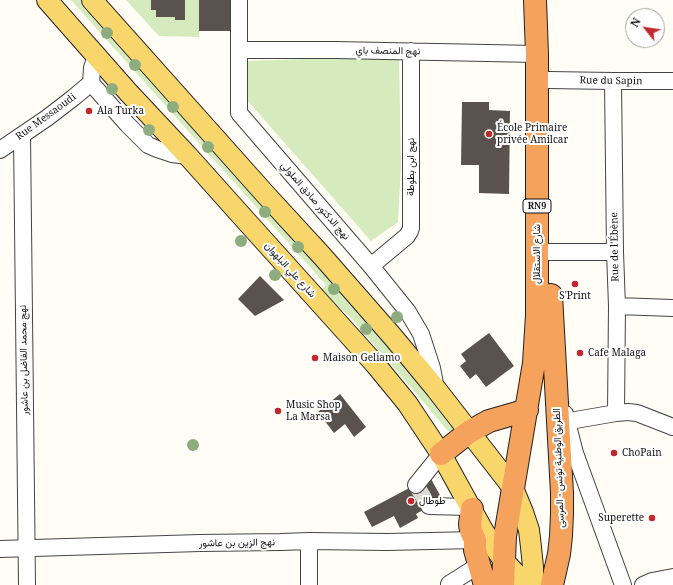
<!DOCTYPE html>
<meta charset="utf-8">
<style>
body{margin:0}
#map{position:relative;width:673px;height:585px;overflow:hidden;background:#fffdf5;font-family:"Noto Serif",serif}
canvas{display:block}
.north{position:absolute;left:625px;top:8px;width:40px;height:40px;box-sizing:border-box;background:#fff;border:1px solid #a0a0a0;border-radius:50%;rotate:300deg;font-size:11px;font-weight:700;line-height:16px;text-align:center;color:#111}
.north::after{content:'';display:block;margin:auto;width:14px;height:18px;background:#c4262e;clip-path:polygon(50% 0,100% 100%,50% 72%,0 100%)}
</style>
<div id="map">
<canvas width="673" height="585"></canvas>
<div class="north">N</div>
</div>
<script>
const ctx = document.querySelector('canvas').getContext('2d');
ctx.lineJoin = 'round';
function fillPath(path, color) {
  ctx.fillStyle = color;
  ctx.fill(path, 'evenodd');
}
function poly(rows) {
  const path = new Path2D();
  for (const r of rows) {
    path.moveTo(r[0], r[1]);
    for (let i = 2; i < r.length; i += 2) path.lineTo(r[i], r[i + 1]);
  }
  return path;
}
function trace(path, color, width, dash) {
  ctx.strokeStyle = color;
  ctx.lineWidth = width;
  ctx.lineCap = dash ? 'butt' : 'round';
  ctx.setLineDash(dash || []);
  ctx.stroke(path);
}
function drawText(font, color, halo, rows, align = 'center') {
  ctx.font = font + ' "Noto Serif",Vazirmatn,serif';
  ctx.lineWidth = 4;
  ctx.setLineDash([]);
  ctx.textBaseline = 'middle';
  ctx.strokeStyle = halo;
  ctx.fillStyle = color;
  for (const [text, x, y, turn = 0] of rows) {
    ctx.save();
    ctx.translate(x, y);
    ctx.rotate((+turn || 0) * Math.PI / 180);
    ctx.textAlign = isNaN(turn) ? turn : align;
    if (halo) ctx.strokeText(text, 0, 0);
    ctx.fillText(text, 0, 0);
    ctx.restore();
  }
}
fillPath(poly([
 [71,0,92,0,456,425,452,431,448,431,352,319,321,290,326,285],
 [126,0,151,0,151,10,156,10,156,17,175,17,176,20,185,20,185,0,199,0,199,37,159,36],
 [399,56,401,164,398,222,371,241,246,99,244,61]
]), '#d5ebbd');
fillPath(poly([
 [151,0,185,0,185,20,175,20,175,17,156,17,156,10,151,10],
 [199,0,231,0,231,31,199,31],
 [462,102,489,102,489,110,510,111,509,194,479,193,479,165,461,165],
 [260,276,284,300,255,316,238,299],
 [489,333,514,366,486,387,476,374,470,379,460,366,466,361,461,354],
 [340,394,366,427,354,437,345,424,334,433,318,412],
 [430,477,442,499,416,514,418,518,400,528,394,516,372,527,364,512]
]), '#5a524d');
trace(poly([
 [416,485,429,506]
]), '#dbdad3', 16, [16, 8]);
const minor = poly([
 [239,0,239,113,371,266,408,312,421,334,432,368,436,389],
 [240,50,335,50,537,54],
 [96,56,92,68,91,83,127,124,148,145,157,149,172,154,188,156],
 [548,80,613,81,673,81],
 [613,81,615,252,617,306,616,413],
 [22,135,27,585],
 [0,150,47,118,73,98,91,83],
 [549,252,615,252],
 [371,266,407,236,410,231,411,228,411,51],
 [617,306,673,308],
 [565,414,575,453,623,585],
 [558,423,616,413,628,412,637,413,673,427],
 [416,485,441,454],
 [429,506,470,507],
 [309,541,309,585],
 [0,549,200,543,281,542,309,541,387,542,475,540],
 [449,584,479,565],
 [643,585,652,581,673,577]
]);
const major = poly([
 [47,0,128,92,188,156,239,213,375,364,407,403,441,454,484,532,504,561,519,577,528,585],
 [92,0,266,195,323,257,393,337,436,389,513,488,523,512,529,530,531,547,533,567,533,585]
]);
const highway = poly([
 [551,295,562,493,562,514,561,536,559,554,552,585],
 [441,454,469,432,489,421,527,410],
 [472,509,470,524,471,531,475,540,475,550,485,585],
 [503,585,505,536,534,363,537,315,537,54,535,0]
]);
trace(minor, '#444', 18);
trace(major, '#222', 22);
trace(highway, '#222', 24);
trace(minor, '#fff', 16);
trace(major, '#f9d66b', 20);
trace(highway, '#f5a25d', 22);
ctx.fillStyle = '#8dad7f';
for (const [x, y] of [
 [107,33],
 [135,65],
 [112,89],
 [173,107],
 [149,130],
 [208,147],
 [265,212],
 [241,241],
 [298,247],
 [275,275],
 [334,289],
 [397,317],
 [366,329],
 [193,445]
]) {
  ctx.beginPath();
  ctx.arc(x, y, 6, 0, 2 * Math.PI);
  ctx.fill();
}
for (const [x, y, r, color] of [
 [89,111,4,"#c4262e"],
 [489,134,4,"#c4262e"],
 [575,284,4,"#c4262e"],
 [580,353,4,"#c4262e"],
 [315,358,4,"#c4262e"],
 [278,411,4,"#c4262e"],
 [614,453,4,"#c4262e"],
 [411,501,4,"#c4262e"],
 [652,518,4,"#c4262e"]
]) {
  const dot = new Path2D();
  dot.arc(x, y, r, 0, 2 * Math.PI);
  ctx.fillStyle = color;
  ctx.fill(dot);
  trace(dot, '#fff', 1.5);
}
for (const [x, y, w] of [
 [537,206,28]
]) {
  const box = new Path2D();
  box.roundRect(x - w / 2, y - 7, w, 14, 3);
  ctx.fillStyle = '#fff';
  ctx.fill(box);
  trace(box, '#111', 1);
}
drawText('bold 9px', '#111', null, [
 ["RN9",537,206]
]);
drawText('10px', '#111', '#fff', [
 ["نهج المنصف باي",388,51,1],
 ["Rue du Sapin",611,81,1],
 ["Rue Messaoudi",46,117,-36],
 ["نهج ابن بطوطة",411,167,-90],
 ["نهج الدكتور صادق الملولي",315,201,49],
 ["Rue de l'Ébène",615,247,-91],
 ["شارع الاستقلال",537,254,-90],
 ["شارع علي البلهوان",290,270,48],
 ["نهج محمد الفاضل بن عاشور",24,360,-91],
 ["الطريق الوطنية تونس - المرسى",559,468,-92],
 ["نهج الزين بن عاشور",237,543,-1]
]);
drawText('10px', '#111', '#fff', [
 ["Ala Turka",97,111],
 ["École Primaire",497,128],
 ["privée Amilcar",497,140],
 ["S'Print",575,296,"center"],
 ["Cafe Malaga",588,353],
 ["Maison Geliamo",323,358],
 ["Music Shop",286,405],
 ["La Marsa",286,417],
 ["ChoPain",622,453],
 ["طوطال",419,501],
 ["Superette",644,518,"right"]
], 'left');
</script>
